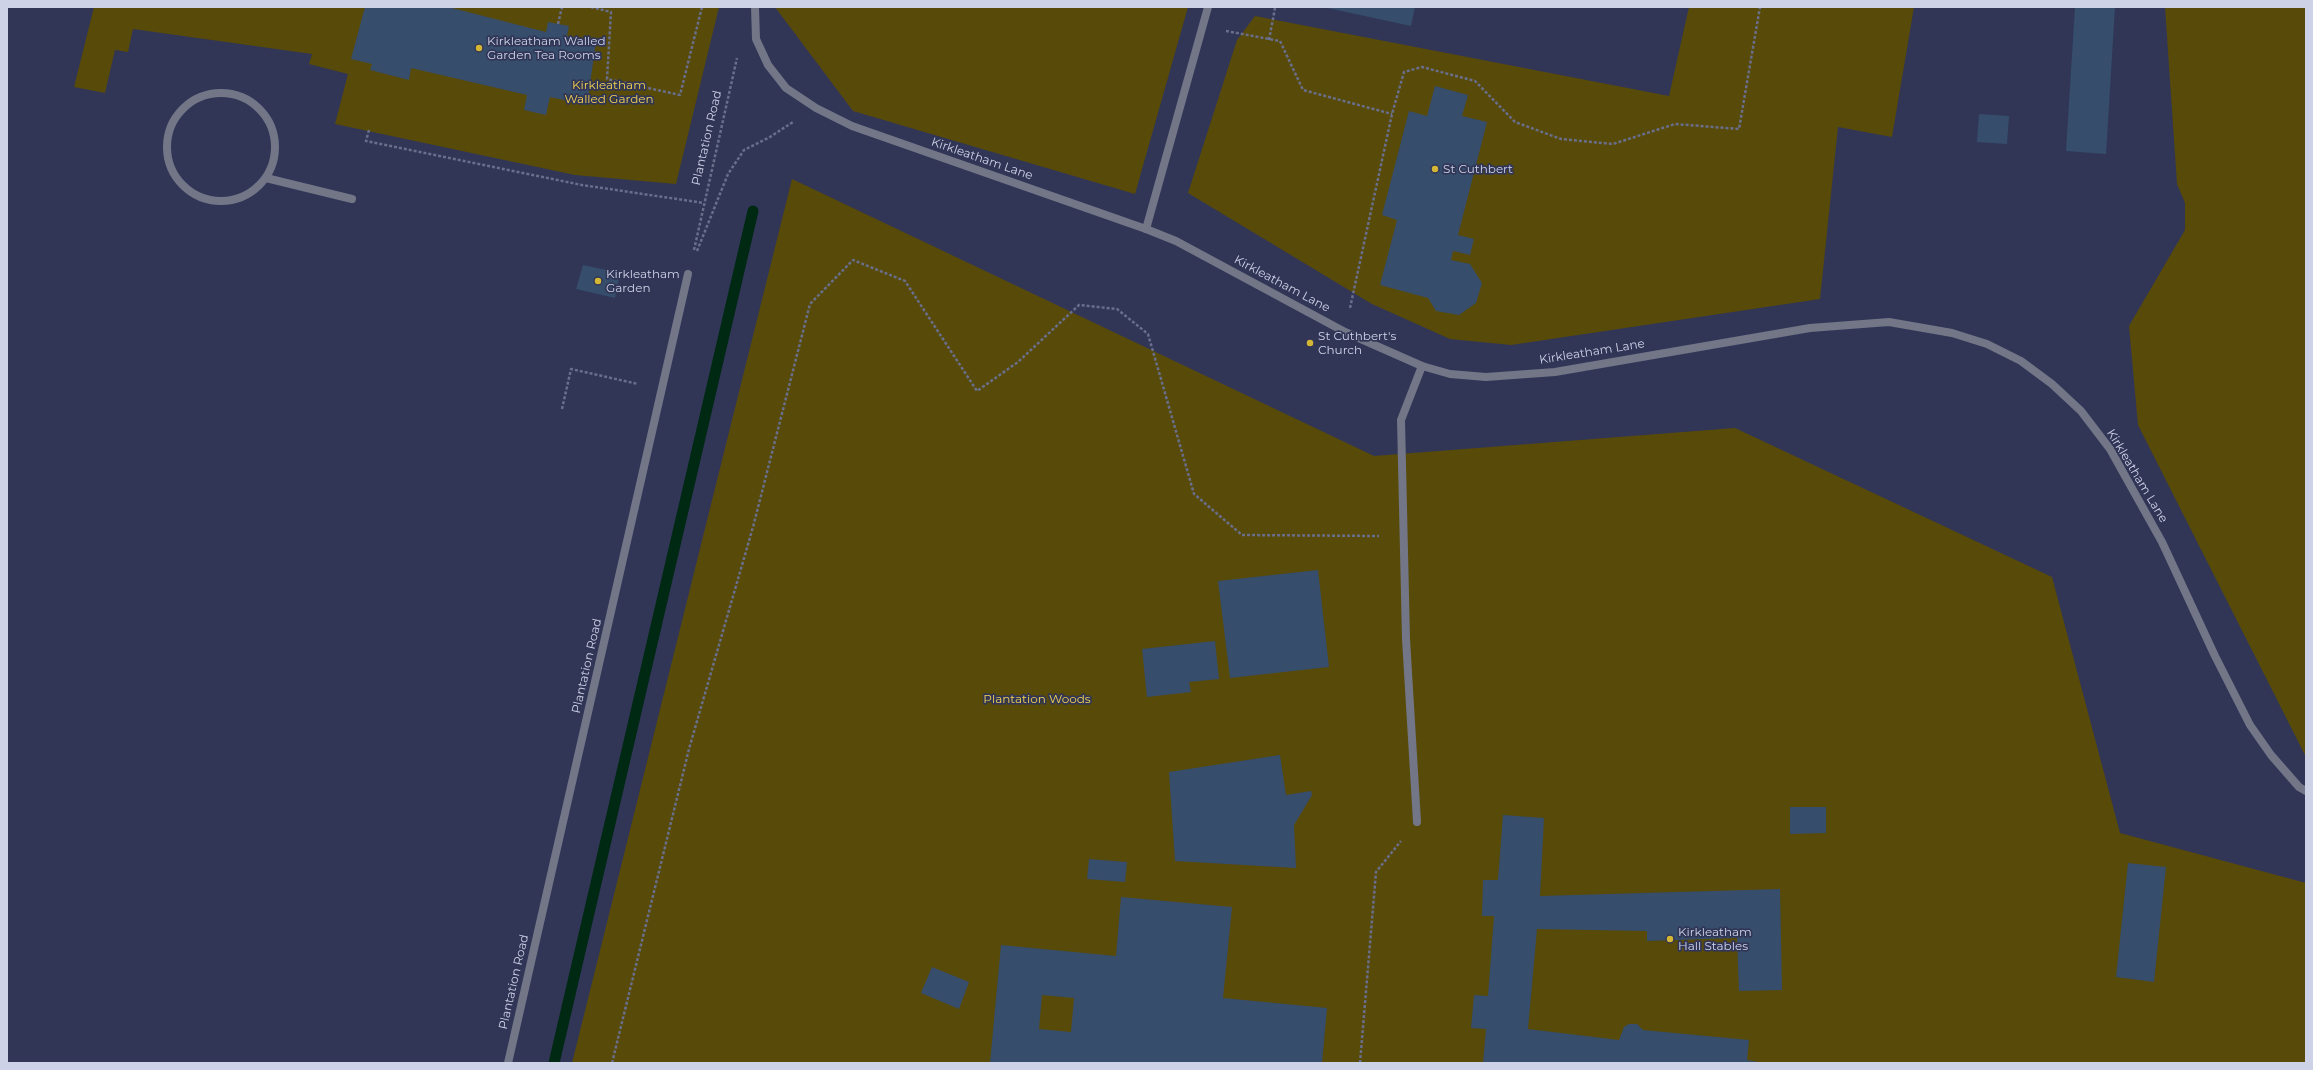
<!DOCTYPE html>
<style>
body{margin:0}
#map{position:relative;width:2313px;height:1070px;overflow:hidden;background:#313657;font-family:Montserrat,sans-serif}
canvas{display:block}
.frame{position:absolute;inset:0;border:8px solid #ced2e7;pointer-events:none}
</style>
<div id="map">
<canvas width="2313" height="1070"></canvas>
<div class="frame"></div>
</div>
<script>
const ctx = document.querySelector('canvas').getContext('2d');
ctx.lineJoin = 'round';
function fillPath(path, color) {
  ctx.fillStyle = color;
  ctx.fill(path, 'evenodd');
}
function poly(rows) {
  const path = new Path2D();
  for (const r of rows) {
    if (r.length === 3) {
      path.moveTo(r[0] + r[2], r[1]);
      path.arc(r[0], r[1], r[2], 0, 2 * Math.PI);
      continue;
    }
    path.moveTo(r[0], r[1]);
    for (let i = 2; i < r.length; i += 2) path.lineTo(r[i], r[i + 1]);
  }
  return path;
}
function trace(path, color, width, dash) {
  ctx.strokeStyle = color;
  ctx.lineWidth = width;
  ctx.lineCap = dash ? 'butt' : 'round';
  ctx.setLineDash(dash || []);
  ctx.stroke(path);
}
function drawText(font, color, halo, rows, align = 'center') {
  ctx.font = font + ' Montserrat,sans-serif';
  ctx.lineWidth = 3.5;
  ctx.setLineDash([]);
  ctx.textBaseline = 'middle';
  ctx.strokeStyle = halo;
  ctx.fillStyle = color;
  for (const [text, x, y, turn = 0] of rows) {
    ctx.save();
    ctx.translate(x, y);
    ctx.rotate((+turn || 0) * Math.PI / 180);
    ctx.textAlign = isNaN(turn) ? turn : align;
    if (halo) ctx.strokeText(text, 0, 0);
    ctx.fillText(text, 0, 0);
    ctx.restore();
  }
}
fillPath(poly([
 [94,7,719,7,676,184,575,175,335,124,348,74,309,64,312,54,133,29,128,52,115,50,105,93,74,87],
 [775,7,1188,7,1135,194,853,111],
 [1689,7,1914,7,1892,137,1838,127,1820,299,1511,345,1450,339,1372,304,1188,193,1237,40,1255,16,1669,96],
 [2165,7,2306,7,2306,757,2138,425,2129,326,2185,230,2185,203,2177,184],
 [792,179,1374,456,1735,428,2052,577,2120,833,2306,883,2306,1063,572,1063]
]), '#584a09');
trace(poly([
 [554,1063,753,211]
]), '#002913', 11);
fillPath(poly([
 [365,7,448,7,546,32,548,22,569,26,567,36,596,42,587,105,550,97,546,115,524,110,527,95,411,68,409,80,370,70,372,64,351,59],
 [1323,7,1415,7,1411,26],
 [2075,7,2115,7,2106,154,2066,151],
 [1435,86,1468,95,1462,116,1487,122,1458,235,1474,239,1470,255,1453,251,1451,260,1470,264,1482,283,1476,303,1459,315,1436,311,1428,298,1380,285,1397,220,1382,215,1409,111,1427,116],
 [1979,114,2009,116,2007,144,1977,142],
 [583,265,620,273,615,298,576,289],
 [1318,570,1329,667,1230,678,1218,581],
 [1215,641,1219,679,1189,682,1191,692,1147,697,1142,649],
 [1280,755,1286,795,1311,791,1312,795,1294,825,1296,868,1175,861,1169,772],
 [1790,807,1826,807,1826,833,1790,834],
 [1503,815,1544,818,1540,896,1780,889,1782,990,1739,991,1737,938,1647,941,1647,931,1537,929,1528,1029,1619,1040,1624,1027,1629,1024,1637,1024,1643,1030,1749,1040,1747,1060,1764,1063,1483,1063,1486,1029,1471,1028,1474,995,1488,996,1494,916,1482,916,1483,880,1498,880],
 [1089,859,1127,862,1125,882,1087,879],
 [2128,863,2166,867,2154,982,2116,977],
 [1121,897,1232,907,1223,998,1327,1008,1322,1063,990,1063,1001,945,1116,956],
 [1042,995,1074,998,1071,1032,1039,1029],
 [932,967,969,982,959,1009,921,993]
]), '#364d6b');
trace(poly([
 [591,7,611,12,607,79,680,95,702,7],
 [558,24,562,7],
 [1226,31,1280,41,1303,90,1392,114],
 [1269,40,1275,8],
 [369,130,366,141,582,185,704,203],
 [694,250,737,58],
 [697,251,728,174,744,150,770,137,793,122],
 [1350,308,1392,114,1404,72,1422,67,1475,81,1515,122,1561,139,1613,144,1675,124,1739,129,1760,7],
 [562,409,571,369,638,384],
 [612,1063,689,749,753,527,810,304,853,260,905,281,977,391,1018,362,1079,305,1117,309,1148,334,1194,494,1242,535,1379,536],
 [1360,1063,1376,872,1401,841]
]), '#696e8b', 2.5, [3, 2]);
trace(poly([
 [221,147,54],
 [266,178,352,199],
 [1146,229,1208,7],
 [1417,822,1406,639,1401,420,1422,366],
 [508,1063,688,274]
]), '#727687', 8);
trace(poly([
 [755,7,756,39,768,65,786,88,816,108,852,126,1146,229,1176,241,1345,332,1422,366,1450,374,1486,377,1555,372,1810,328,1889,322,1952,333,1987,344,2021,361,2052,384,2081,411,2110,449,2162,542,2215,656,2250,725,2271,755,2299,787,2306,791]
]), '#727687', 8);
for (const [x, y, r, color] of [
 [479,48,4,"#d4b635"],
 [1435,169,4,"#d4b635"],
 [598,281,4,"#d4b635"],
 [1310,343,4,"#d4b635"],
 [1670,939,4,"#d4b635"]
]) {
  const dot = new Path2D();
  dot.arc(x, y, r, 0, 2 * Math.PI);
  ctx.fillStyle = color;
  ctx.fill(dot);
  trace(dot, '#313657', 1.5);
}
drawText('12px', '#ced2e7', '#313657', [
 ["Kirkleatham Walled",487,41],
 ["Garden Tea Rooms",487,55],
 ["St Cuthbert",1443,169],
 ["Kirkleatham",606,274],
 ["Garden",606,288],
 ["St Cuthbert's",1318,336],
 ["Church",1318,350],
 ["Kirkleatham",1678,932],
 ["Hall Stables",1678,946]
], 'left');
drawText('12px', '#f3d34e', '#313657', [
 ["Kirkleatham",609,85],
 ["Walled Garden",609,99],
 ["Plantation Woods",1037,699]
]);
drawText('12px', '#ced2e7', '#313657', [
 ["Plantation Road",707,138,-77],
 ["Kirkleatham Lane",982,159,19],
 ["Kirkleatham Lane",1282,284,28],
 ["Kirkleatham Lane",1592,352,-9],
 ["Kirkleatham Lane",2137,476,59],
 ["Plantation Road",587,666,-77],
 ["Plantation Road",514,982,-77]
]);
</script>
